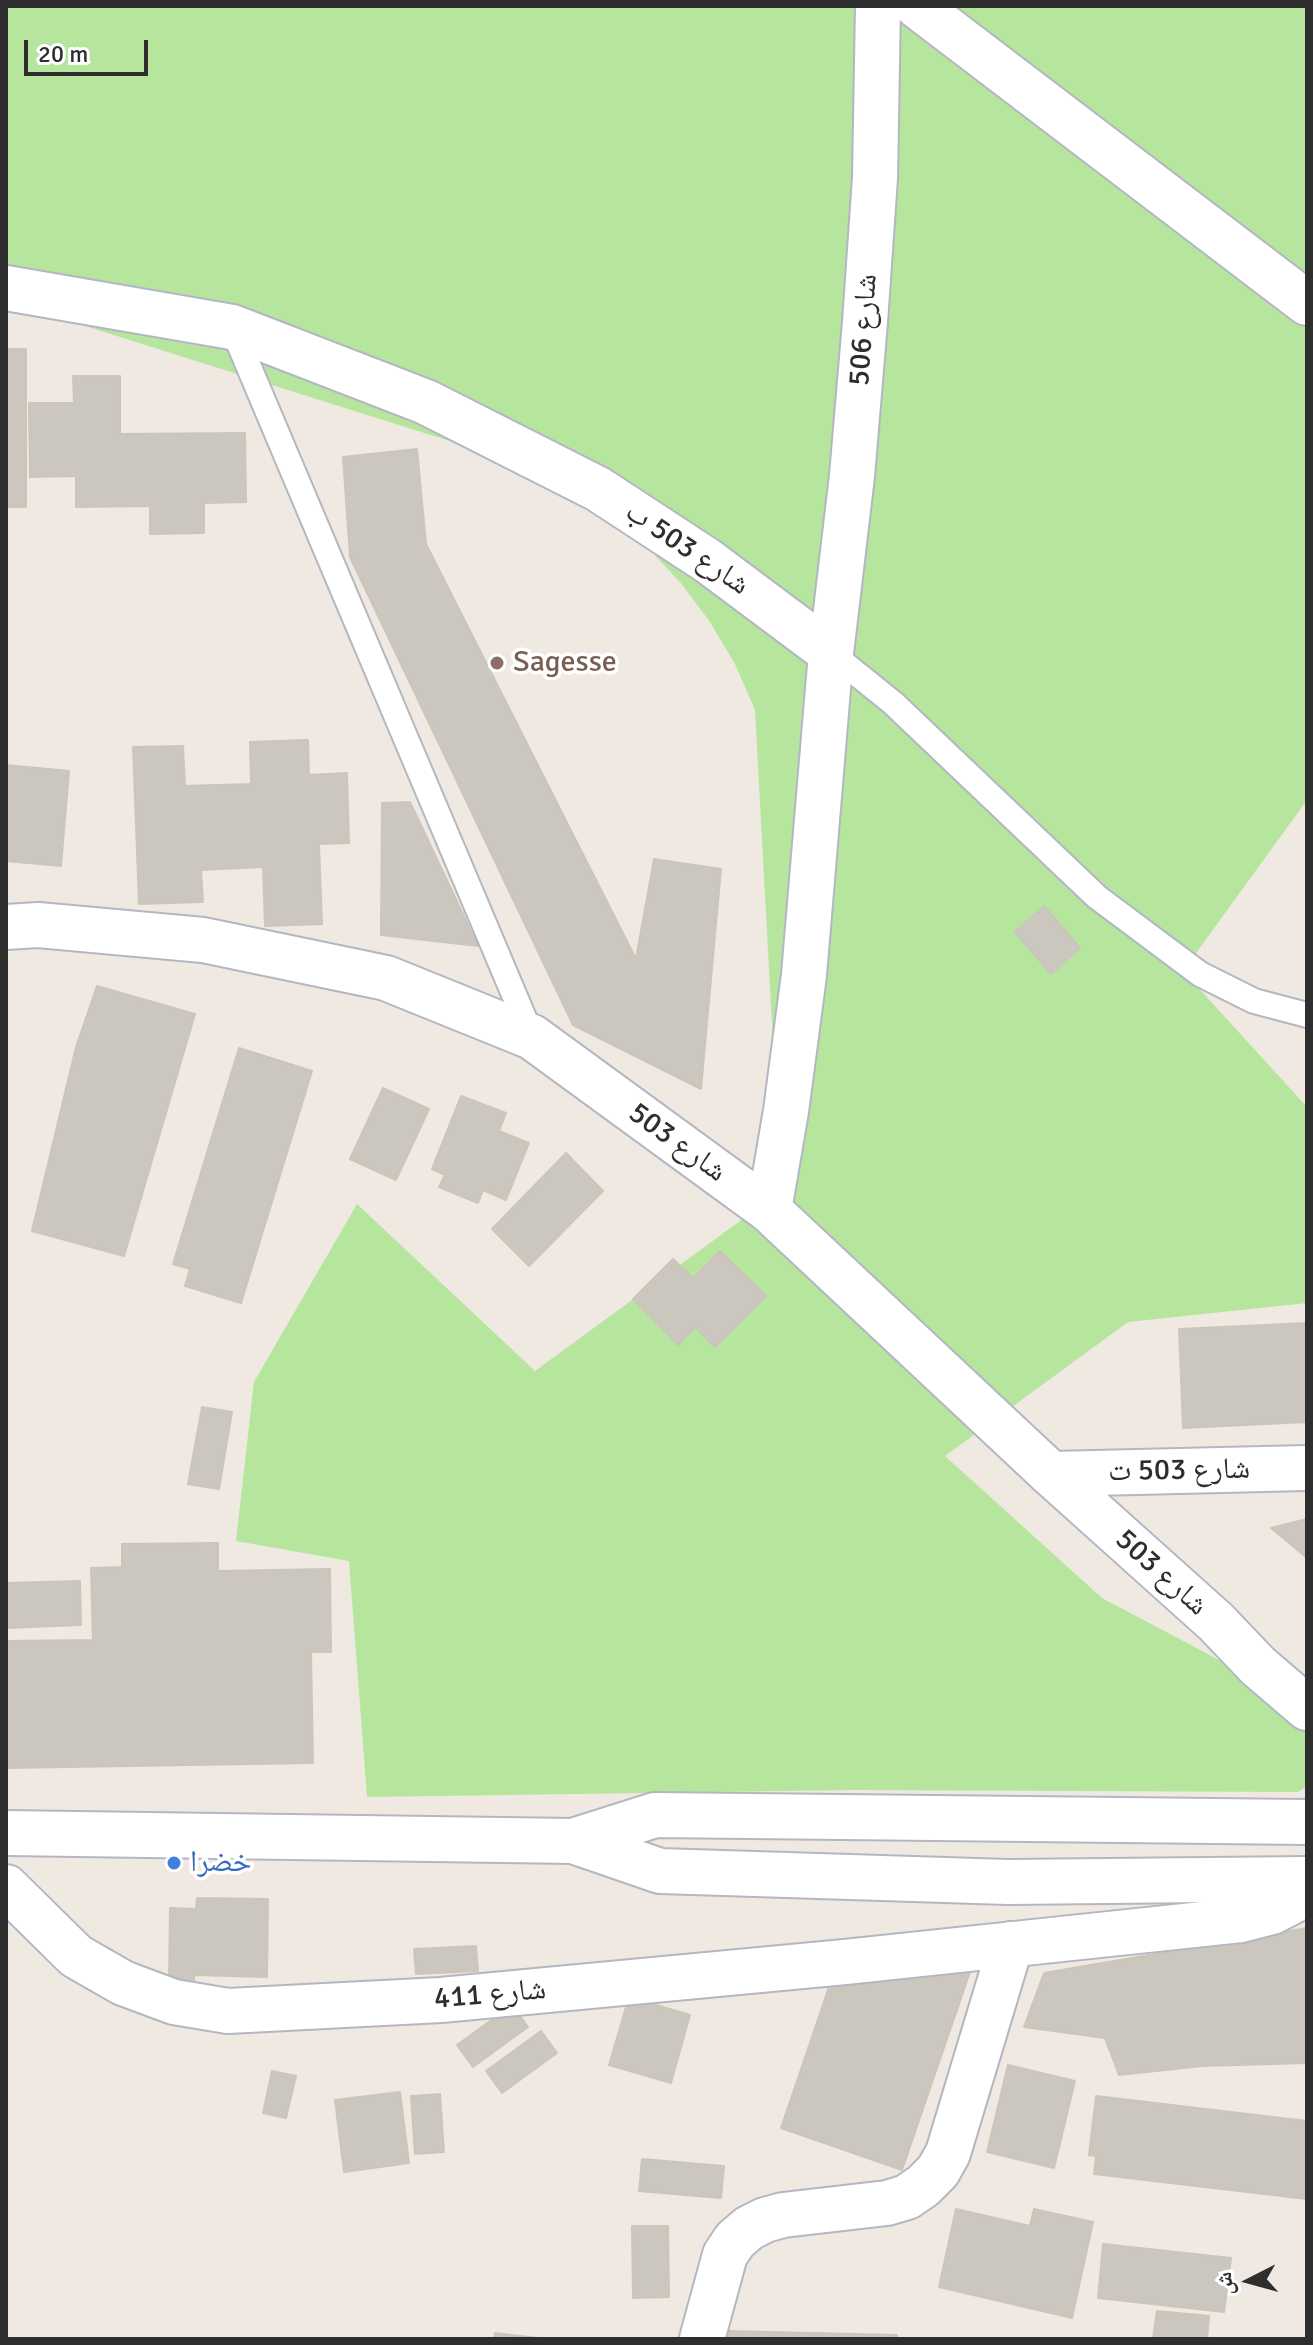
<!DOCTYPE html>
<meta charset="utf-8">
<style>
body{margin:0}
#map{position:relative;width:1313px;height:2345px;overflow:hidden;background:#efe9e1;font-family:Signika,"Noto Naskh Arabic",sans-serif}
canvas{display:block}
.frame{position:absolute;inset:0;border:8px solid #2e2e2e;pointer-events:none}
.north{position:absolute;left:1209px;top:2241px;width:80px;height:80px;-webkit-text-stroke:6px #fff;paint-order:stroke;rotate:264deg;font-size:22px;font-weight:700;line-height:32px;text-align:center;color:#2e2e2e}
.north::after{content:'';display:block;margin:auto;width:28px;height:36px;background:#2e2e2e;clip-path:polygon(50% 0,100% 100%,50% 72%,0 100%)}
.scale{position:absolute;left:24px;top:40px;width:124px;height:36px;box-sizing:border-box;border:4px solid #2e2e2e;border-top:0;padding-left:10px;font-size:24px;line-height:28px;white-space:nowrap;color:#2e2e2e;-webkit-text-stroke:6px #fff;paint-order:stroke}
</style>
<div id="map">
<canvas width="1313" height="2345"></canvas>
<div class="frame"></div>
<div class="north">ش</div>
<div class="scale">20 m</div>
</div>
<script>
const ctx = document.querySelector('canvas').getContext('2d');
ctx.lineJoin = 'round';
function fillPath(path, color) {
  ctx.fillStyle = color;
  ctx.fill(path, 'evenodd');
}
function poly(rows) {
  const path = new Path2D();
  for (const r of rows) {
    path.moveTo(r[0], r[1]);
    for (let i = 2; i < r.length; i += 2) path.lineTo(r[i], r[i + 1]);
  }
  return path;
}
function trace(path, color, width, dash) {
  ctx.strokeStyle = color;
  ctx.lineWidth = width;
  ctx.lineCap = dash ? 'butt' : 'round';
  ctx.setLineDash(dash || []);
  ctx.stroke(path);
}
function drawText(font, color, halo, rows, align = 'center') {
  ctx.font = font + ' Signika,"Noto Naskh Arabic",sans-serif';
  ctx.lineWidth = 7;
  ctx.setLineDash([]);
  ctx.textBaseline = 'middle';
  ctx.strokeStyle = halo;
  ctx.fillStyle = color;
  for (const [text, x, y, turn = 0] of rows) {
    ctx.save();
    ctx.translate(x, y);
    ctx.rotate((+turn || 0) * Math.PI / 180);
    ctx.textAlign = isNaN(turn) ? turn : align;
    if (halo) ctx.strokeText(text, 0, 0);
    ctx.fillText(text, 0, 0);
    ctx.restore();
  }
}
fillPath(poly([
 [6,6,1307,6,1307,800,1183,971,1307,1107,1307,1303,1128,1322,945,1456,1102,1598,1236,1669,1270,1694,1307,1731,1307,1786,1298,1792,853,1790,367,1797,349,1561,236,1541,254,1382,357,1204,535,1371,781,1191,755,710,735,664,710,622,680,582,646,546,607,515,475,449,6,301]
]), '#b6e59e');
const building = poly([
 [6,349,26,349,26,507,6,507,6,349],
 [73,376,120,376,120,434,245,433,246,502,204,503,204,533,150,534,150,506,76,507,76,476,30,477,29,403,74,403,73,376],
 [417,449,426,544,636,959,654,859,721,869,701,1089,573,1025,350,557,343,457,417,449],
 [308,740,309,775,347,773,349,843,319,844,322,924,265,926,263,867,201,870,203,902,139,904,133,747,183,746,185,786,251,784,250,742,308,740],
 [6,765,69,771,61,866,6,861,6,765],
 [410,802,478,946,381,935,382,803,410,802],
 [1044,906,1080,948,1051,974,1015,932,1044,906],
 [97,986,195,1014,124,1256,32,1231,76,1047,97,986],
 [239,1048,312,1071,241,1303,185,1286,190,1269,173,1264,239,1048],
 [383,1088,429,1109,396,1180,350,1159,383,1088],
 [461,1096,506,1113,499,1131,529,1143,506,1200,483,1190,478,1203,439,1187,445,1175,432,1169,461,1096],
 [566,1153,603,1191,529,1266,492,1229,566,1153],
 [720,1251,766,1296,715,1347,695,1327,678,1345,633,1299,673,1259,693,1278,720,1251],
 [1307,1323,1307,1422,1183,1428,1179,1329,1307,1323],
 [202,1407,232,1412,219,1489,188,1484,202,1407],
 [1307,1519,1307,1558,1271,1528,1307,1519],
 [218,1543,218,1571,330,1569,331,1652,311,1652,313,1763,6,1768,6,1641,93,1640,91,1568,122,1567,122,1544,218,1543],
 [80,1581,81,1625,6,1628,6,1583,80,1581],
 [197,1898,268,1899,267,1977,194,1975,194,1984,169,1983,170,1908,196,1909,197,1898],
 [1307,1928,1307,2063,1202,2066,1119,2075,1105,2038,1024,2027,1044,1973,1307,1928],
 [476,1946,478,1971,416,1974,414,1949,476,1946],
 [970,1972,902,2170,781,2128,830,1984,970,1972],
 [629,1997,690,2015,671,2083,609,2065,629,1997],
 [512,2005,528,2027,473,2067,457,2045,512,2005],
 [541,2031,557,2053,502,2093,486,2071,541,2031],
 [1008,2065,1075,2081,1054,2168,987,2152,1008,2065],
 [272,2071,296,2076,286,2118,263,2113,272,2071],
 [400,2092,409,2163,344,2172,335,2100,400,2092],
 [440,2094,444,2152,415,2154,411,2096,440,2094],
 [1096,2096,1307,2121,1307,2199,1094,2174,1096,2156,1089,2155,1096,2096],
 [642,2159,724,2166,721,2198,639,2191,642,2159],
 [956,2209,1030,2226,1034,2209,1093,2222,1072,2318,939,2287,956,2209],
 [632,2226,668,2226,669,2297,633,2298,632,2226],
 [1103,2244,1231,2258,1224,2312,1098,2298,1103,2244],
 [1157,2311,1209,2316,1207,2339,1153,2339,1157,2311],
 [728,2331,897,2335,897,2339,728,2339,728,2331],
 [495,2333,546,2339,494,2339,495,2333]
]);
fillPath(building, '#cbc7bf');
trace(building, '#cbc5ba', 2);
const lane = poly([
 [232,327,532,1037],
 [831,653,893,703,1097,897,1200,974,1254,1001,1307,1015]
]);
const street = poly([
 [917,6,1307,303],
 [6,288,232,327,426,402,598,489,708,561,831,653,804,975,786,1111,769,1210],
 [831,653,852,476,865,322,875,178,878,6],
 [1051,1474,1307,1468],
 [6,1887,76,1956,123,1983,174,2002,228,2011,441,2000,845,1962,1241,1920,1272,1912,1293,1901,1307,1888],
 [702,2339,725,2255,735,2240,749,2228,765,2220,783,2215,887,2203,907,2197,923,2186,938,2171,948,2153,1011,1944]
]);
const secondary = poly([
 [6,927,38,925,203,940,386,978,532,1037,769,1210,1051,1474,1216,1622,1258,1666,1307,1708],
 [6,1833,573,1841,660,1871,1008,1882,1307,1879],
 [573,1841,655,1815,1307,1822]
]);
trace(lane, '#b4b7c1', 28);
trace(street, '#b4b7c1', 48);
trace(secondary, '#b4b7c1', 48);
trace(lane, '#fff', 24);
trace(street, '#fff', 44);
trace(secondary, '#fff', 44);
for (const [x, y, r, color] of [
 [497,663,8,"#8d6e63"],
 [174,1863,8,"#3f7fe0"]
]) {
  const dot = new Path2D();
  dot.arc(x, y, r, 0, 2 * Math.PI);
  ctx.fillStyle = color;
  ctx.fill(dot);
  trace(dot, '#fff', 3);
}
drawText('30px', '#2e2e2e', '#fff', [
 ["شارع 506",864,330,-86],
 ["شارع 503 ب",687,549,34],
 ["شارع 503",677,1143,36],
 ["شارع 503 ت",1179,1471,-1],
 ["شارع 503",1161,1573,42],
 ["شارع 411",490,1995,-5]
]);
drawText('30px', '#785e54', '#fff', [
 ["Sagesse",513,663]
], 'left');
drawText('30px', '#366cbe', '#fff', [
 ["خضرا",190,1863]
], 'left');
</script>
